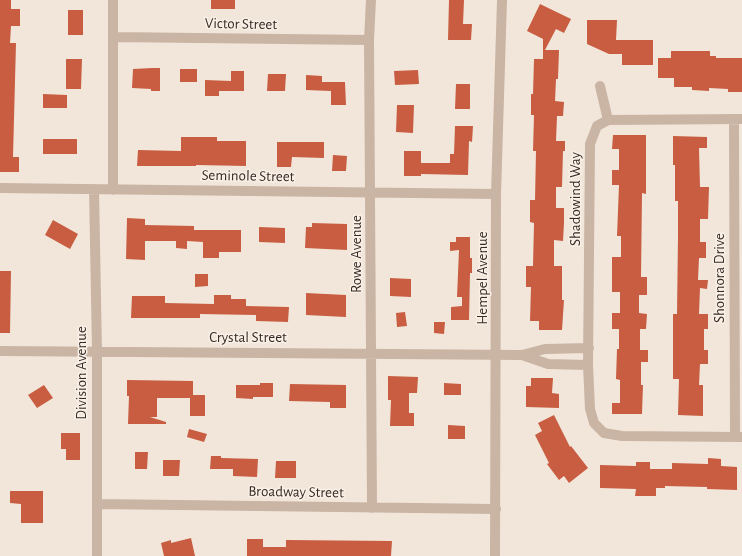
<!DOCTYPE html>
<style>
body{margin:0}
canvas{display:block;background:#f2e6da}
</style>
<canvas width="742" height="556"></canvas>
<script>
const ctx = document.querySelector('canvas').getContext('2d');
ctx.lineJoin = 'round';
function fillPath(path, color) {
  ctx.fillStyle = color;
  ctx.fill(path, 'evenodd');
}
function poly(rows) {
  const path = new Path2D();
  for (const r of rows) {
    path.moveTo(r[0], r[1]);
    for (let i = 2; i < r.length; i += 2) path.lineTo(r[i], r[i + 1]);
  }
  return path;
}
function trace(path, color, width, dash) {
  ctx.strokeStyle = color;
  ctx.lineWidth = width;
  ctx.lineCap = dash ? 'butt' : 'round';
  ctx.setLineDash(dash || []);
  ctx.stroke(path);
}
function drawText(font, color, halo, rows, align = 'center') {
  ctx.font = font + ' "Alegreya Sans",sans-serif';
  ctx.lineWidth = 3;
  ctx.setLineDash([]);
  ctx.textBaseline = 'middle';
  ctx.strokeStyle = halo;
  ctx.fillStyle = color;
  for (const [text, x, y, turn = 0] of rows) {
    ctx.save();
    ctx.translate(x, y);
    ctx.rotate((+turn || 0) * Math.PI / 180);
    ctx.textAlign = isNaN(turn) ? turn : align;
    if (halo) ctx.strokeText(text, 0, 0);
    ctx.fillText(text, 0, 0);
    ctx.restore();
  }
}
fillPath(poly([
 [0,0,11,0,11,9,20,9,20,26,11,26,10,43,16,43,13,157,19,157,19,172,0,172],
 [211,0,235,0,235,9,211,9],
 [449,0,464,0,463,24,472,24,471,40,448,40],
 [540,4,571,19,564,33,556,29,545,50,559,50,558,79,556,79,555,101,564,102,563,116,557,116,556,141,565,141,565,151,563,151,562,187,556,187,556,208,564,208,564,223,563,241,554,240,554,266,562,266,562,300,564,300,562,330,539,330,539,321,530,321,531,287,526,287,526,266,533,266,534,223,530,222,530,200,535,200,536,151,533,151,534,115,531,115,531,94,533,94,534,59,543,59,543,39,527,31],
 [68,10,83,10,83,35,68,35],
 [587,20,617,20,616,40,653,40,653,65,622,65,622,54,609,54,587,44],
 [671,51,710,51,710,56,716,56,716,58,742,58,742,92,728,92,728,89,709,88,709,91,692,90,692,87,674,87,674,78,658,78,658,58,671,58],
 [66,59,82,59,81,89,66,89],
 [152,68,160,68,160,91,151,91,151,89,132,88,133,69],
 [180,69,197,69,197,82,180,82],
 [418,70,419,84,395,85,394,71],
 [231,71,244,71,244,91,219,91,219,96,205,96,205,80,231,81],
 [268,74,286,74,285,91,267,91],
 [306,75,322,76,322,82,345,82,346,105,331,105,331,91,306,90],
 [456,84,470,84,470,109,455,109],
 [43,94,67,95,67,108,43,108],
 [397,105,414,105,413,133,396,132],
 [455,126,473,126,472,142,469,141,468,175,421,174,421,176,404,176,404,151,421,151,421,163,450,163,450,154,454,154],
 [613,135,646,135,646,194,642,193,641,277,647,277,647,295,639,295,639,313,647,314,646,329,640,329,640,350,648,350,648,362,641,362,641,385,643,385,642,414,612,414,612,403,620,403,620,380,616,379,617,349,619,349,619,329,612,329,612,313,620,313,620,292,612,292,612,257,621,257,621,236,617,236,619,185,612,185,612,170,619,170,619,149,612,149],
 [673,136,707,137,707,148,699,148,700,187,709,187,708,219,700,219,700,242,706,242,706,258,699,258,698,280,708,280,707,289,700,288,699,314,708,314,708,329,704,329,704,350,708,350,708,364,700,364,699,385,703,385,703,416,678,415,679,379,673,379,673,314,677,314,678,236,678,201,675,201,675,165,673,165],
 [181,137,217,137,217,141,246,141,246,166,196,165,196,166,137,166,138,150,181,151],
 [43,139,77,139,77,154,43,154],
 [277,142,324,142,324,158,292,157,291,167,277,167],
 [333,155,347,156,346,171,332,171],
 [127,218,145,219,145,225,194,226,194,230,241,230,241,252,219,252,219,258,203,258,203,242,187,241,187,249,176,248,176,241,145,241,145,260,126,259],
 [53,220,78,234,70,249,45,235],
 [312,223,347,224,347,250,305,248,306,227,312,227],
 [259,227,285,228,285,243,259,242],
 [456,237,470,237,470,258,472,258,472,273,470,273,469,320,451,320,451,307,462,306,462,297,457,297,459,250,450,251,450,242,456,242],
 [0,271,11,271,10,333,0,333],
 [195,274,208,274,208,286,195,287],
 [390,278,411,279,411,297,390,296],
 [306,293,346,295,346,317,306,315],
 [214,295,231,295,231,299,246,299,246,306,289,307,288,322,256,321,256,315,200,314,200,318,131,318,132,296,165,296,165,303,214,304],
 [405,312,407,326,397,327,396,313],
 [434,322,445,322,444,334,434,333],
 [388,376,418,377,417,393,409,393,409,413,414,413,414,426,390,426,391,400,388,400],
 [531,378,553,378,552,393,559,394,559,408,526,407,526,386,531,386],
 [127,380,193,381,193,395,205,395,205,416,190,416,190,398,157,398,157,417,150,417,166,422,166,424,128,424,129,396,127,396],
 [260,383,273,383,273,397,253,397,253,399,236,398,236,385,260,385],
 [444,383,461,384,461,395,444,395],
 [290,384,346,385,346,408,330,408,330,402,289,401],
 [44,385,53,398,37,408,28,395],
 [554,415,570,447,571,446,588,468,569,483,564,476,559,480,547,464,549,463,535,435,542,431,538,423],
 [448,425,465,426,465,439,448,439],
 [189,429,207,434,204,442,187,437],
 [61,433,80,433,80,460,66,460,66,449,61,449],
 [135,452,148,452,147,469,135,469],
 [211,456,221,456,221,458,258,459,257,477,233,476,233,469,210,469],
 [708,458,721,459,721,466,737,467,737,490,707,489,707,487,665,486,665,488,656,488,656,496,635,496,636,489,600,488,600,465,636,466,636,462,650,462,650,469,672,469,672,463,708,464],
 [163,460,180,460,179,476,163,476],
 [276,461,296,461,296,478,275,478],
 [10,491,43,491,43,523,21,523,21,504,10,503],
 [191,538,195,556,164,556,161,543,171,540,171,543],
 [247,539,263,539,263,547,286,547,286,540,392,541,391,556,247,556]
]), '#c85d41');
trace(poly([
 [371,0,369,40,372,508],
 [113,37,369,40],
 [600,86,608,120],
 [734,119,735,437],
 [742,119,608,120,597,126,590,144,588,365,590,409,594,423,604,433,622,436,742,437],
 [0,188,496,194],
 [94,189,97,352,97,556],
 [113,190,113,0],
 [0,351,522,355,545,349,589,348],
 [522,355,548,364,588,365],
 [97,504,496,509]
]), '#cab5a5', 10);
trace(poly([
 [495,556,496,194,502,0]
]), '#cab5a5', 10);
drawText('15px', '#362b27', '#faf0e6', [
 ["Victor Street",241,24,1],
 ["Seminole Street",248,176,1],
 ["Shadowind Way",575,199,-90],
 ["Rowe Avenue",356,254,-90],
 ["Hempel Avenue",482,278,-90],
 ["Shonnora Drive",719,278,-90],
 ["Crystal Street",248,337],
 ["Division Avenue",81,373,-90],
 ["Broadway Street",296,492,1]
]);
</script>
